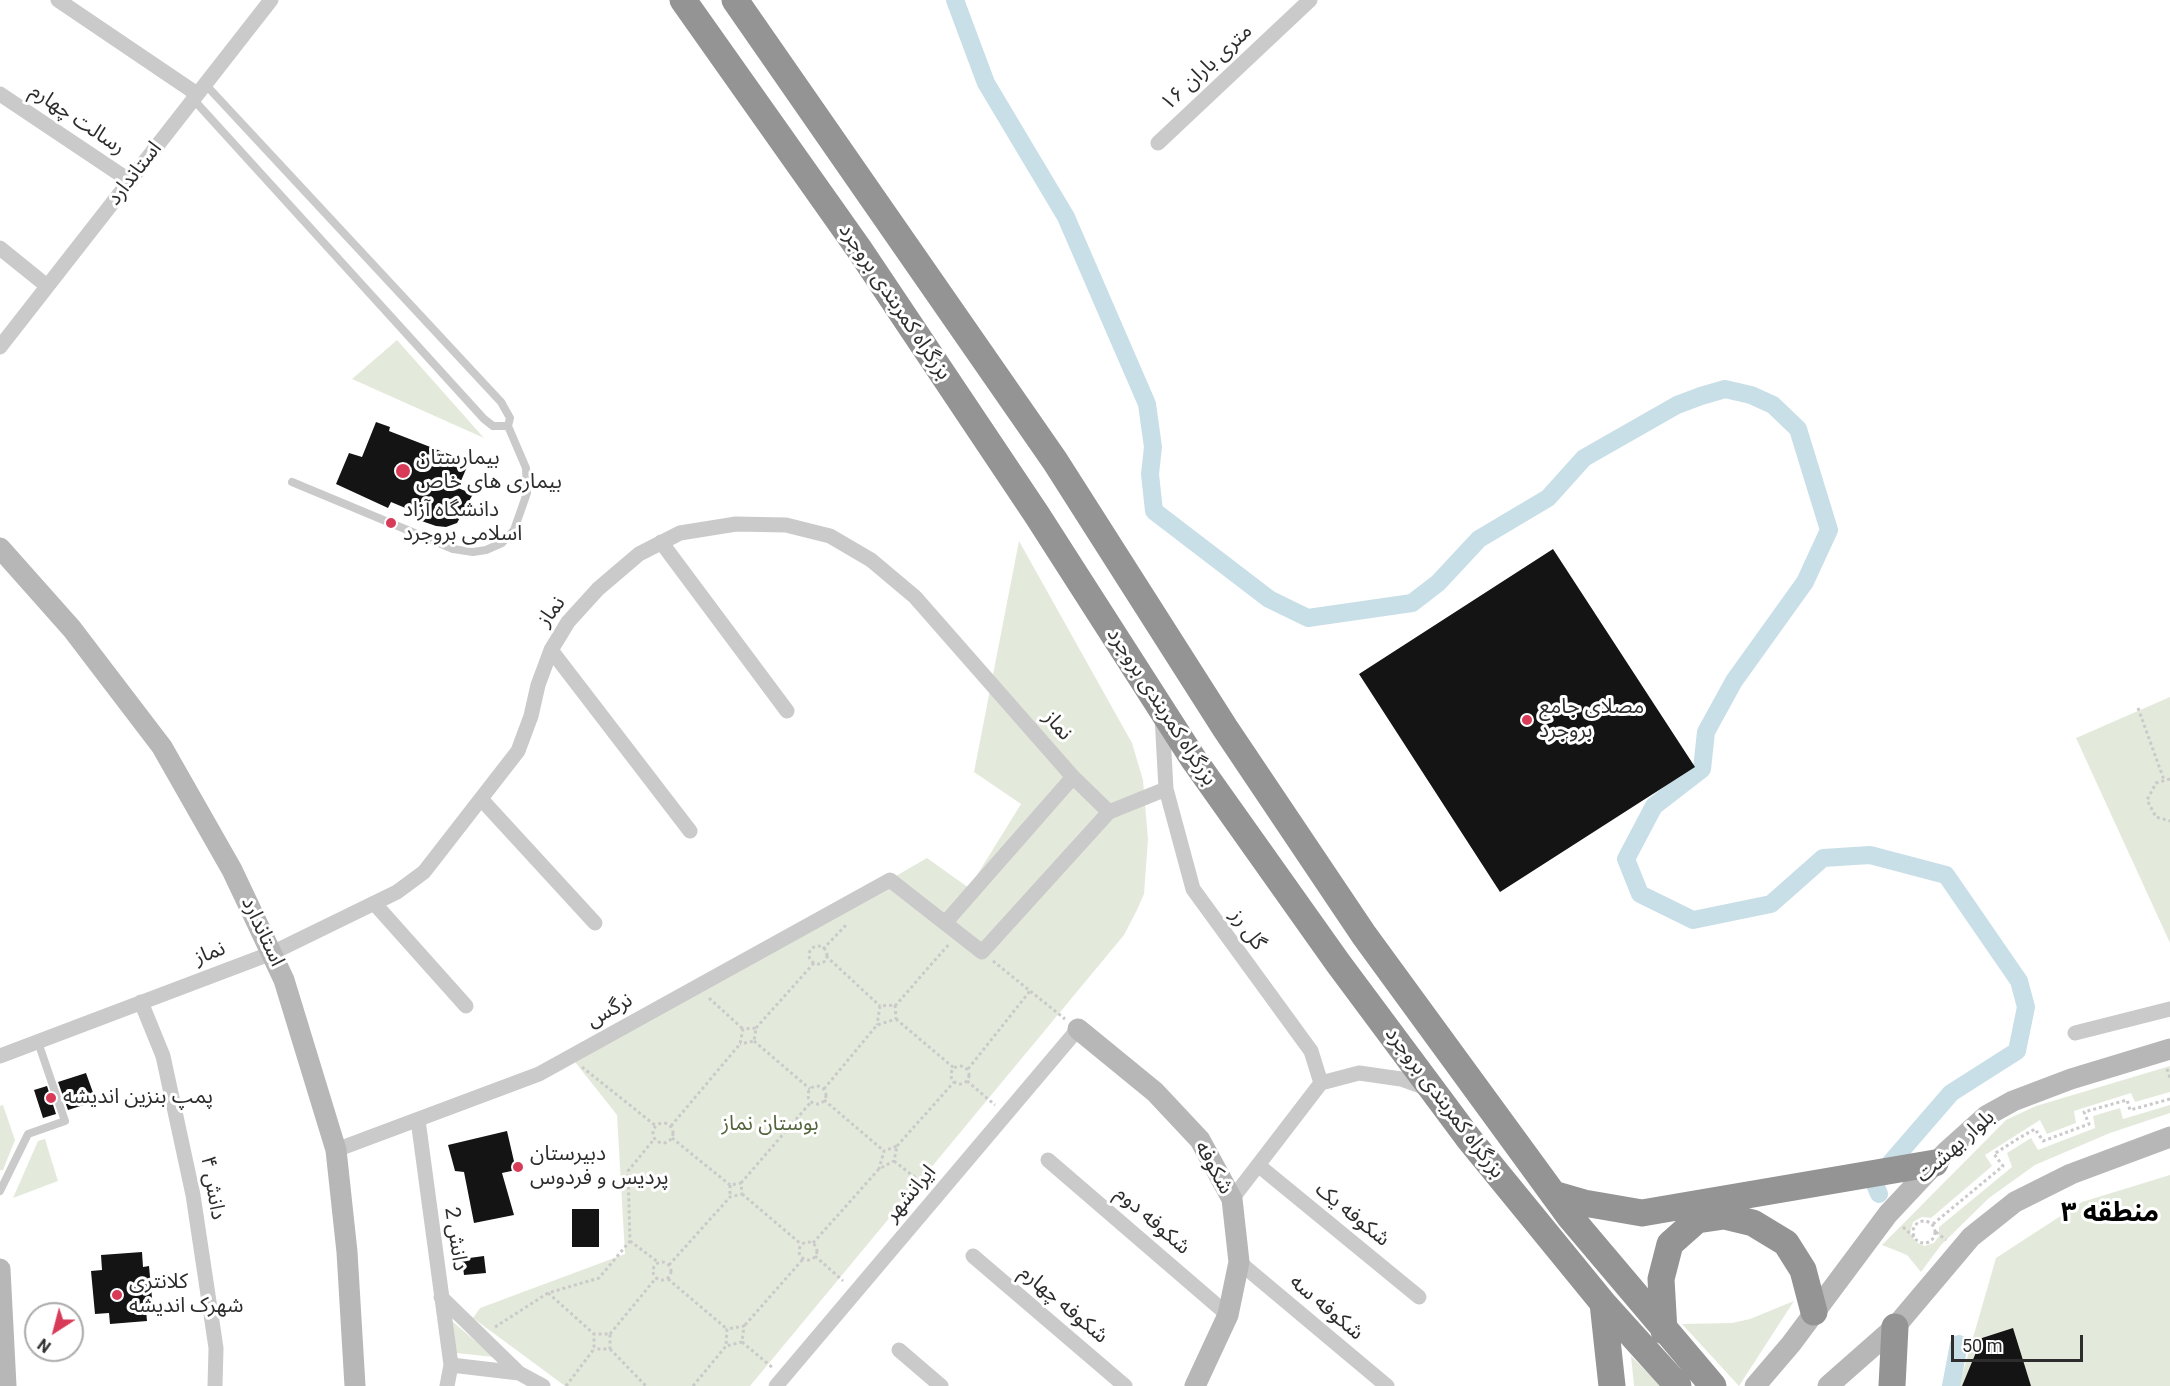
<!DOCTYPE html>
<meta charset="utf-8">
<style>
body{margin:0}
#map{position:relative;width:2170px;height:1386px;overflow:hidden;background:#fff;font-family:Roboto,sans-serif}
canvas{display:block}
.north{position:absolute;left:24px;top:1302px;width:60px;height:60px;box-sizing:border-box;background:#fff;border:2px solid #ababab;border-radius:50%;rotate:216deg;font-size:16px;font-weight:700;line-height:24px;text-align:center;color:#2d2d2d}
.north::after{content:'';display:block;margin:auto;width:21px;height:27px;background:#d83b58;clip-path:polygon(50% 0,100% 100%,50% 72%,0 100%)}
.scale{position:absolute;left:1951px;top:1335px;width:132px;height:27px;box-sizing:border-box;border:3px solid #2d2d2d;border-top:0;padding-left:8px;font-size:18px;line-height:21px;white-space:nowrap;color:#2d2d2d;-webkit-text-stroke:4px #fff;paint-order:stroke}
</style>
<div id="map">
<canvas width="2170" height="1386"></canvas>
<div class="north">N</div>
<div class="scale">50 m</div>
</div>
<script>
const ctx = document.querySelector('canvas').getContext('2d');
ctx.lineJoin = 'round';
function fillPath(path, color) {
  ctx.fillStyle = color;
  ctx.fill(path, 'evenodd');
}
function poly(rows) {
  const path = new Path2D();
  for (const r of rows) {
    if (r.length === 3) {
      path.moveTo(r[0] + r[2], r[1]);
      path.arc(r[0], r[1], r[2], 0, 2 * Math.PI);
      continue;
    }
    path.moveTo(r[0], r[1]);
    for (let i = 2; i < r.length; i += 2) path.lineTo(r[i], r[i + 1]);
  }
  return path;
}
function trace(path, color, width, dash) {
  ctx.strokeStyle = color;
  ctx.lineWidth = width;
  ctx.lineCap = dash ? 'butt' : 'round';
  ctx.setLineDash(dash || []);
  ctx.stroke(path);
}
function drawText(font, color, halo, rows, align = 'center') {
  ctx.font = font + ' Roboto,"Noto Sans Arabic",sans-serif';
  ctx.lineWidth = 6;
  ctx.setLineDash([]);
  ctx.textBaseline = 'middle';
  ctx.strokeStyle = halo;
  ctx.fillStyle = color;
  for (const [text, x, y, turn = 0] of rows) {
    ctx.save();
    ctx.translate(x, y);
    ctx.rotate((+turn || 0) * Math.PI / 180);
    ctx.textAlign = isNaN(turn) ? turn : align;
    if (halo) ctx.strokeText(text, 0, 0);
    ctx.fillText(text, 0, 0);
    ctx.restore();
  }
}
fillPath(poly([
 [397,340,484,438,352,379],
 [1019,541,1132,743,1143,780,1148,839,1144,894,1136,912,1124,935,750,1386,565,1386,473,1318,480,1308,625,1254,617,1115,575,1062,927,858,969,888,1021,804,974,772],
 [2170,697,2170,943,2076,738],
 [2170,1066,2170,1092,2135,1102,2131,1093,2074,1111,2076,1123,2047,1134,2040,1120,1985,1155,1992,1166,1931,1218,1922,1217,1913,1222,1910,1233,1916,1242,1924,1246,1934,1243,1939,1236,1939,1227,2012,1167,2007,1153,2031,1138,2038,1150,2095,1128,2093,1116,2120,1108,2123,1119,2170,1105,2170,1113,2110,1133,2035,1165,1989,1198,1941,1245,1921,1272,1907,1255,1882,1245,2006,1120,2036,1106],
 [3,1105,15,1140,3,1170,0,1170,0,1106],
 [45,1139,58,1181,13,1198,38,1141],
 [2170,1175,2170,1386,1959,1386,1996,1258,2082,1202],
 [1794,1301,1739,1386,1682,1324,1732,1323,1750,1319],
 [452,1321,494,1357,456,1353],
 [1631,1356,1661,1386,1634,1386]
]), '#e4eadb');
trace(poly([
 [955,0,986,83,1066,217,1147,404,1153,447,1150,474,1154,511,1269,599,1308,618,1412,603,1438,583,1479,539,1548,498,1584,458,1677,405,1701,396,1725,389,1751,395,1773,405,1798,429,1829,530,1805,582,1734,681,1706,732,1702,769,1654,806,1626,859,1640,894,1693,920,1771,904,1823,858,1870,855,1946,875,2019,981,2026,1007,2017,1051,1951,1093,1874,1182,1879,1194],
 [1951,1386,1959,1344]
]), '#c9dfe8', 18);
fillPath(poly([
 [376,422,390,427,389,431,469,462,458,488,473,494,457,523,446,527,436,526,413,518,415,512,391,502,388,508,336,484,349,453,362,457],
 [1553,549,1695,767,1500,892,1359,674],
 [86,1073,96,1101,68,1110,58,1082],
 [47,1086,56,1114,43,1118,34,1090],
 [507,1131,516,1170,502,1173,514,1215,474,1223,464,1172,455,1171,448,1145],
 [572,1209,599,1209,599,1247,572,1247],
 [142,1252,143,1267,149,1266,153,1309,146,1310,147,1321,110,1324,109,1313,95,1314,91,1271,102,1270,101,1255],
 [484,1256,486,1273,464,1275,462,1259],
 [2013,1328,2031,1386,1962,1386,1982,1338]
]), '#141414');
trace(poly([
 [2138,708,2164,780],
 [2170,779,2156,783,2147,800,2156,817,2170,821],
 [818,955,9],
 [823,949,847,924],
 [826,956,880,1006],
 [993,961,1065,1019],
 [709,998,743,1029],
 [895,1006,949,944],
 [896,1019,954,1068],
 [756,1028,814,963],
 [754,1041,810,1089],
 [960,1075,9],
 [582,1067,656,1126],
 [968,1069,1030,991],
 [2167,1069,2170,1078],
 [967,1081,995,1105],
 [817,1095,9],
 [824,1089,877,1025,896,1019,895,1005,880,1006,877,1025],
 [824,1100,884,1151],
 [663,1133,10],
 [671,1126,740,1044,743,1029,756,1028,754,1041,740,1044],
 [672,1138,730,1185],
 [897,1146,954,1082],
 [894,1161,926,1186],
 [741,1183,811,1102],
 [742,1194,801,1244],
 [1924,1232,11],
 [1933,1224,2003,1166,1994,1154,2019,1138,2035,1129,2043,1141,2089,1124,2084,1112,2127,1100,2130,1110,2170,1099],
 [1903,1227,1914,1237],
 [1936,1232,1946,1240],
 [630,1241,658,1262],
 [808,1251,9],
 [813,1243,879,1169,894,1161,897,1146,884,1151,879,1169],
 [815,1256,843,1281],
 [662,1271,9],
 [669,1265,730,1197,742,1194,741,1183,730,1185,730,1197],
 [668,1279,727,1329],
 [548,1293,594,1334],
 [745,1325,803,1259],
 [495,1327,548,1293,599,1278,630,1241,628,1171,655,1138],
 [610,1334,656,1278],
 [742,1342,773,1368],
 [610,1349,646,1386],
 [566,1386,594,1349,594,1334,610,1334,610,1349,594,1349],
 [693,1386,726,1346,727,1329,744,1326,742,1342,726,1346]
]), '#cacaca', 3, [3, 3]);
trace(poly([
 [193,99,484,419,493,426,508,426,510,418,501,402,205,84],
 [292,482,453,549,473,552,486,550,502,543,514,530,527,493,526,468,508,426],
 [0,1191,28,1134,65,1121,38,1042]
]), '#cacaca', 8);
trace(poly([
 [58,0,197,94],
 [0,94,130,181],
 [1158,143,1310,0],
 [0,248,47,286],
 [0,347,271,0],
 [661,542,787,711],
 [551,650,690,831],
 [1162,716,1166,789,1193,889,1311,1051,1321,1083],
 [482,800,595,923],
 [374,903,466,1006],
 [945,923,1073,777],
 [141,1002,163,1056,193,1195,216,1348,215,1386],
 [2075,1033,2170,1009],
 [0,1056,272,953,397,892,424,872,518,751,531,716,538,685,551,650,568,622,598,589,639,554,680,533,736,524,786,525,830,536,871,560,915,597,1073,777,1109,812,1166,789],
 [418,1120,451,1365,447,1386],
 [336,1150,539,1074,890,880,982,952,1109,812],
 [1048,1160,1228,1315],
 [1258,1165,1419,1297],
 [1232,1199,1321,1083,1359,1073,1401,1079,1429,1089],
 [973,1256,1125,1386],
 [1239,1262,1387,1386],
 [441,1297,519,1373],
 [899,1350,941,1386],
 [451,1365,519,1373,543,1386],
 [776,1386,1078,1029]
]), '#cacaca', 15);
trace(poly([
 [0,548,72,629,162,747,232,870,284,980,336,1150,347,1252,355,1386],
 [1078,1029,1155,1092,1200,1140,1232,1199,1239,1262,1228,1315,1195,1386],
 [0,1269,6,1386],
 [1755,1386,1791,1344,1888,1214,1947,1151,1986,1116,2013,1101,2071,1079,2170,1049],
 [1828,1386,1895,1327,1971,1237,2015,1202,2071,1174,2170,1137]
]), '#b7b7b7', 21);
trace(poly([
 [683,0,859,249,1037,515,1194,760,1338,963,1469,1139,1603,1303,1678,1386],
 [735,0,1055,461,1225,728,1364,935,1570,1217,1713,1386],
 [1553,1194,1584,1203,1642,1213,1935,1163],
 [1603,1303,1612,1386],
 [1664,1331,1661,1279,1670,1244,1697,1220,1724,1216,1753,1223,1786,1243,1803,1270,1814,1312],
 [1892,1386,1895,1327]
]), '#949494', 27);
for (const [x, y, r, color] of [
 [403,471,8,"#d83b58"],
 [391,523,6,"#d83b58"],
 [1527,720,6,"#d83b58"],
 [51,1098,6,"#d83b58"],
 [518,1167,6,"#d83b58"],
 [117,1295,6,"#d83b58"]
]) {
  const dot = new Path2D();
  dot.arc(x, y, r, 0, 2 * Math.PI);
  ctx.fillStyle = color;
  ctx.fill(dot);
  trace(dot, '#fff', 2);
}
drawText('21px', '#2d2d2d', '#fff', [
 ["۱۶ متری باران",1207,68,-43],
 ["رسالت چهارم",77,120,34],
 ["استاندارد",135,174,-52],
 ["بزرگراه کمربندی بروجرد",894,302,56],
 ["نماز",552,612,-53],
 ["بزرگراه کمربندی بروجرد",1161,707,57],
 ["نماز",1057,726,49],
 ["گل رز",1247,930,54],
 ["استاندارد",262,932,65],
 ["نماز",210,954,-21],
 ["نرگس",610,1011,-29],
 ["بزرگراه کمربندی بروجرد",1444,1103,53],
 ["بلوار بهشت",1956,1147,-42],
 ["شکوفه",1213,1168,61],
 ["دانش ۴",212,1188,80],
 ["ایرانشهر",911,1194,-50],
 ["شکوفه یک",1352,1215,39],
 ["شکوفه دوم",1152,1221,41],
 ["دانش 2",455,1239,82],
 ["شکوفه چهارم",1063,1305,40],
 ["شکوفه سه",1326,1308,40]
]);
drawText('21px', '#2d2d2d', '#fff', [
 ["بیمارستان",416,459],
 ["بیماری های خاص",416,483],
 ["دانشگاه آزاد",403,511],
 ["اسلامی بروجرد",403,535],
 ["مصلای جامع",1539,708],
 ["بروجرد",1539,732],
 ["پمپ بنزین اندیشه",63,1098],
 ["دبیرستان",530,1155],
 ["پردیس و فردوس",530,1179],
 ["کلانتری",129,1283],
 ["شهرک اندیشه",129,1307]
], 'left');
drawText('21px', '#54653e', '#fff', [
 ["بوستان نماز",770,1125]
]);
drawText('bold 27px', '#000', '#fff', [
 ["منطقه ۳",2110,1214]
]);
</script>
